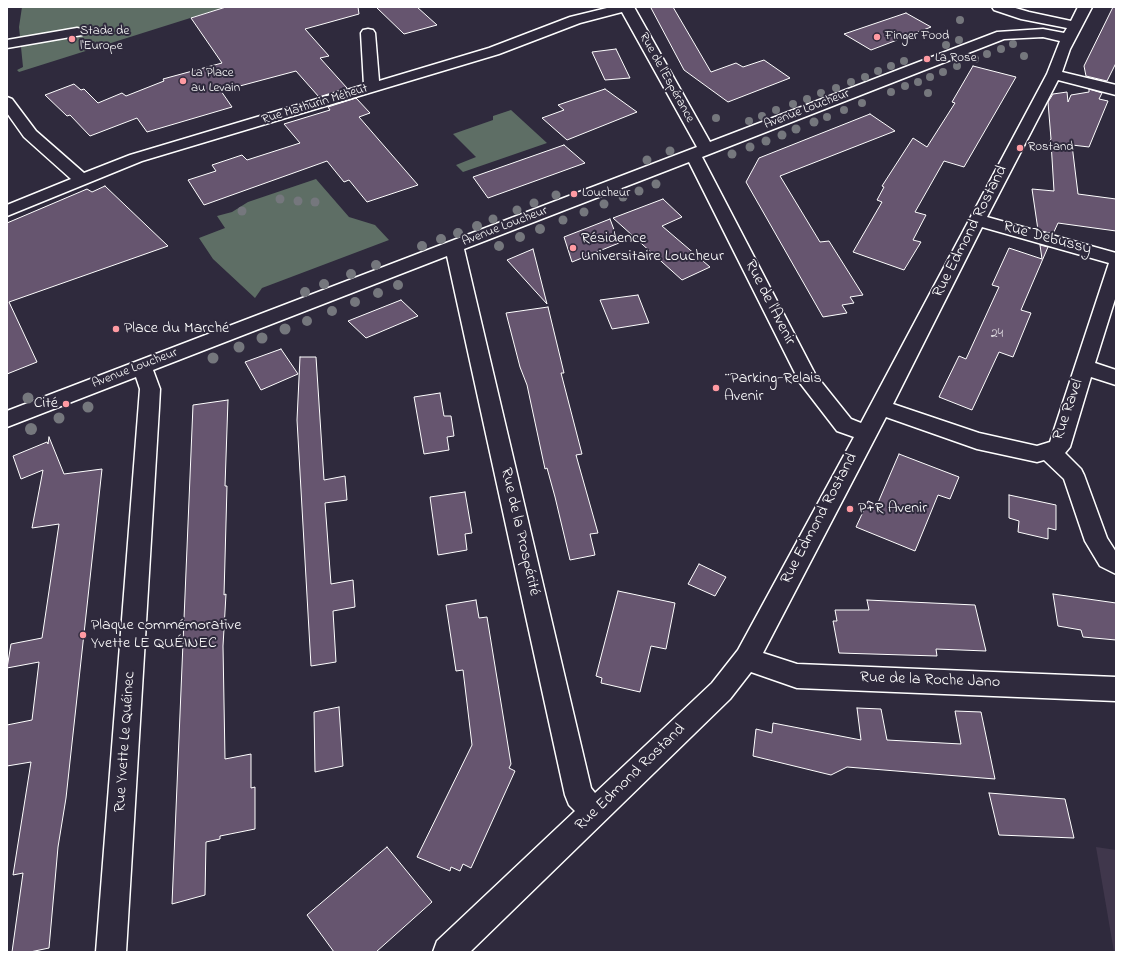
<!DOCTYPE html>
<meta charset="utf-8">
<style>
body{margin:0}
#map{position:relative;width:1123px;height:959px;overflow:hidden;background:#2f2a3d;font-family:"Indie Flower",sans-serif}
canvas{display:block}
.frame{position:absolute;inset:0;border:8px solid #fff;pointer-events:none}
</style>
<div id="map">
<canvas width="1123" height="959"></canvas>
<div class="frame"></div>
</div>
<script>
const ctx = document.querySelector('canvas').getContext('2d');
ctx.lineJoin = 'round';
function fillPath(path, color) {
  ctx.fillStyle = color;
  ctx.fill(path, 'evenodd');
}
function poly(rows) {
  const path = new Path2D();
  for (const r of rows) {
    path.moveTo(r[0], r[1]);
    for (let i = 2; i < r.length; i += 2) path.lineTo(r[i], r[i + 1]);
  }
  return path;
}
function trace(path, color, width, dash) {
  ctx.strokeStyle = color;
  ctx.lineWidth = width;
  ctx.lineCap = dash ? 'butt' : 'round';
  ctx.setLineDash(dash || []);
  ctx.stroke(path);
}
function drawText(font, color, halo, rows, align = 'center') {
  ctx.font = font + ' "Indie Flower",sans-serif';
  ctx.lineWidth = 4;
  ctx.setLineDash([]);
  ctx.textBaseline = 'middle';
  ctx.strokeStyle = halo;
  ctx.fillStyle = color;
  for (const [text, x, y, turn = 0] of rows) {
    ctx.save();
    ctx.translate(x, y);
    ctx.rotate((+turn || 0) * Math.PI / 180);
    ctx.textAlign = isNaN(turn) ? turn : align;
    if (halo) ctx.strokeText(text, 0, 0);
    ctx.fillText(text, 0, 0);
    ctx.restore();
  }
}
fillPath(poly([
 [1096,847,1116,850,1116,952,1114,952]
]), '#40374c');
fillPath(poly([
 [22,7,293,7,222,8,19,72,17,70,23,67,19,27],
 [511,110,547,143,463,172,456,165,476,157,453,134,493,120,493,116],
 [316,179,349,217,375,225,389,240,262,288,255,298,213,259,199,238,225,228,217,216,232,212,248,202]
]), '#5e6e65');
const building = poly([
 [226,7,358,7,359,14,305,29,329,56,320,58,347,88,319,97,296,71,221,91,232,107,147,132,137,118,90,136,70,115,67,116,45,95,74,84,81,90,84,89,98,103,122,93,126,96,164,81,163,79,222,63,191,18,226,7],
 [376,7,417,7,437,25,404,34,376,7],
 [653,7,673,7,711,72,736,63,743,67,764,60,790,78,728,102,684,70,651,8,653,7],
 [1113,7,1116,7,1116,63,1107,81,1086,76,1084,66,1113,7],
 [906,13,931,27,871,50,844,34,906,13],
 [616,49,630,78,605,80,592,52,616,49],
 [973,66,1016,77,964,167,944,161,915,212,926,215,913,240,921,242,904,270,853,252,882,202,877,200,884,187,882,186,913,138,927,147,955,103,952,102,973,66],
 [605,89,637,112,567,140,542,118,564,110,558,105,605,89],
 [1089,89,1102,93,1099,99,1108,101,1089,147,1072,145,1078,194,1116,199,1116,231,1058,223,1053,234,1038,230,1032,189,1054,191,1051,142,1049,142,1051,139,1048,102,1053,94,1067,92,1068,102,1071,95,1089,92,1089,89],
 [356,98,370,113,359,117,418,185,367,202,349,180,344,182,327,161,204,205,188,180,216,171,212,165,242,155,247,160,300,143,284,124,330,110,328,107,356,98],
 [870,114,895,131,780,176,820,242,829,241,863,295,850,297,854,303,842,305,847,313,823,317,746,182,759,158,870,114],
 [564,145,585,163,488,198,473,177,564,145],
 [105,186,168,246,9,302,37,362,7,374,7,223,87,189,92,192,105,186],
 [663,199,682,217,662,226,710,267,682,280,613,218,663,199],
 [610,219,619,243,572,262,564,237,610,219],
 [1040,245,1048,247,1021,310,1031,313,1013,357,999,352,972,410,939,397,959,356,966,359,999,287,992,285,1009,248,1042,259,1040,245],
 [533,249,547,304,507,260,533,249],
 [638,295,649,323,612,329,600,300,638,295],
 [401,300,418,316,366,338,348,321,401,300],
 [548,307,564,373,561,373,582,454,576,455,598,533,590,534,595,555,570,560,555,497,547,468,545,469,527,385,520,367,506,313,548,307],
 [281,349,298,374,261,390,245,362,281,349],
 [300,357,316,357,324,480,345,476,347,500,325,503,331,584,353,580,355,607,333,611,336,662,311,666,297,420,300,357],
 [440,393,444,416,451,416,454,436,447,437,449,450,424,454,414,397,440,393],
 [228,400,225,486,227,486,224,595,226,594,223,646,225,759,251,754,251,788,255,787,255,829,220,836,220,839,206,842,205,895,172,904,193,405,228,400],
 [49,437,64,474,102,469,66,798,58,847,49,948,30,952,12,952,23,873,13,875,31,762,7,766,7,725,32,720,39,662,7,668,11,644,42,638,59,524,32,528,43,470,21,479,13,456,47,442,48,444,49,437],
 [899,454,959,477,950,499,938,495,915,551,856,527,868,501,877,505,899,454],
 [465,492,472,533,465,534,467,550,438,555,430,497,465,492],
 [1009,495,1056,505,1056,530,1048,528,1048,539,1018,532,1019,521,1009,518,1009,495],
 [699,564,726,577,715,596,688,584,699,564],
 [618,591,675,603,666,649,651,646,640,692,601,683,602,678,596,676,618,591],
 [1053,594,1116,603,1116,640,1083,637,1081,630,1058,626,1053,594],
 [476,600,479,618,487,617,511,764,509,768,515,771,471,868,463,864,460,871,451,867,450,871,417,857,472,745,463,670,456,671,446,605,476,600],
 [867,600,975,605,986,651,936,649,937,656,839,653,833,621,837,621,835,610,869,610,867,600],
 [339,707,343,766,315,772,314,712,339,707],
 [857,708,881,709,887,740,961,744,955,711,981,712,995,779,847,767,831,775,753,756,756,729,772,733,773,723,861,740,857,708],
 [989,793,1065,799,1074,838,999,835,989,793],
 [387,847,432,902,376,952,334,952,307,915,387,847]
]);
fillPath(building, '#66556f');
trace(building, '#fff', 1);
const minor = poly([
 [611,7,634,7,710,142,997,32,1043,29,1064,33,1067,28,1021,19,994,10,992,7,1012,7,1029,12,1071,21,1078,7,1092,7,1070,49,1062,72,1116,85,1116,95,1058,80,987,217,1116,253,1116,296,1095,363,1116,370,1116,385,1091,377,1070,447,1065,453,1081,469,1084,475,1107,538,1116,552,1116,574,1100,566,1085,541,1064,479,1044,460,1037,462,977,449,886,417,763,653,797,664,1116,677,1116,701,797,688,751,672,730,699,470,952,433,952,437,941,575,811,569,805,565,795,447,256,153,370,160,389,159,408,126,952,96,952,140,389,136,377,7,427,7,411,697,147,622,12,580,23,499,54,142,161,7,216,7,205,71,179,24,137,7,113,7,97,12,99,36,131,84,173,130,155,364,85,361,33,363,30,368,29,373,30,375,33,379,81,489,48,570,17,611,7],
 [1043,37,1060,41,1047,74,861,423,851,419,815,374,702,157,1004,39,1043,37],
 [689,162,800,383,837,431,854,437,738,650,712,683,595,793,591,788,464,249,689,162],
 [982,227,1109,263,1050,442,1037,446,979,433,893,404,982,227],
 [77,28,82,29,84,32,82,35,7,48,7,40,77,28]
]);
trace(minor, '#fff', 3);
fillPath(minor, '#2f2a3d');
ctx.fillStyle = '#75777d';
for (const [x, y, r] of [
 [960,20,4],
 [959,40,4],
 [1013,44,4],
 [946,45,4],
 [1001,49,4],
 [987,54,4],
 [1024,56,4],
 [975,59,4],
 [904,61,4],
 [891,66,4],
 [957,66,4],
 [878,71,4],
 [943,72,4],
 [865,77,4],
 [930,77,4],
 [851,82,4],
 [918,82,4],
 [905,86,4],
 [836,88,4],
 [891,92,4],
 [821,93,4],
 [928,93,4],
 [807,99,4],
 [862,103,4],
 [793,104,4],
 [776,110,4],
 [844,110,4],
 [762,116,4],
 [827,117,4],
 [716,118,4],
 [749,121,4],
 [814,122,4.5],
 [796,129,4.5],
 [782,135,4.5],
 [766,141,4.5],
 [750,147,4.5],
 [670,151,4.5],
 [732,154,4.5],
 [647,160,4.5],
 [656,184,4.5],
 [639,191,4.5],
 [556,195,4.5],
 [623,197,4.5],
 [280,199,4.5],
 [298,201,4.5],
 [315,202,4.5],
 [534,203,4.5],
 [604,204,4.5],
 [517,210,4.5],
 [242,211,4.5],
 [584,212,4.5],
 [493,219,4.5],
 [563,220,4.5],
 [477,226,5],
 [540,229,5],
 [458,233,5],
 [520,237,5],
 [441,239,5],
 [422,246,5],
 [499,246,5],
 [376,265,5],
 [351,274,5],
 [324,284,5],
 [398,285,5],
 [305,292,5],
 [378,293,5],
 [355,302,5],
 [332,311,5],
 [307,321,5],
 [285,329,5.5],
 [262,338,5.5],
 [239,347,5.5],
 [213,358,5.5],
 [28,398,5.5],
 [88,407,5.5],
 [59,418,5.5],
 [31,429,6]
]) {
  ctx.beginPath();
  ctx.arc(x, y, r, 0, 2 * Math.PI);
  ctx.fill();
}
for (const [x, y, r, color] of [
 [877,37,4,"#ff9aa2"],
 [72,39,4,"#ff9aa2"],
 [927,59,4,"#ff9aa2"],
 [183,81,4,"#ff9aa2"],
 [1020,148,4,"#ff9aa2"],
 [574,194,4,"#ff9aa2"],
 [573,248,4,"#ff9aa2"],
 [116,329,4,"#ff9aa2"],
 [716,388,4,"#ff9aa2"],
 [66,404,4,"#ff9aa2"],
 [850,509,4,"#ff9aa2"],
 [83,635,4,"#ff9aa2"]
]) {
  const dot = new Path2D();
  dot.arc(x, y, r, 0, 2 * Math.PI);
  ctx.fillStyle = color;
  ctx.fill(dot);
  trace(dot, '#2f2a3d', 1.5);
}
drawText('13px', '#fff', '#2f2a3d', [
 ["Stade de",80,32],
 ["l'Europe",80,47],
 ["Finger Food",885,37],
 ["La Rose",935,59],
 ["La Place",191,74],
 ["au Levain",191,89],
 ["Rostand",1028,148],
 ["Loucheur",582,194]
], 'left');
drawText('13px', '#fff', '#2f2a3d', [
 ["Rue de l'Espérance",666,78,61],
 ["Rue Mathurin Méheut",315,105,-17],
 ["Avenue Loucheur",807,110,-21],
 ["Avenue Loucheur",505,227,-21],
 ["Avenue Loucheur",135,369,-21]
]);
drawText('14px', '#d9d4db', null, [
 ["24",997,335]
]);
drawText('16px', '#fff', '#2f2a3d', [
 ["Rue Edmond Rostand",971,232,-63],
 ["Rue Debussy",1047,239,15],
 ["Rue de l'Avenir",769,303,63],
 ["Rue Ravel",1069,410,-71],
 ["Rue Edmond Rostand",820,519,-62],
 ["Rue de la Prospérité",519,532,77],
 ["Rue de la Roche Jano",930,681,2],
 ["Rue Yvette Le Quéinec",126,742,-86],
 ["Rue Edmond Rostand",631,778,-44]
]);
drawText('16px', '#fff', '#2f2a3d', [
 ["Résidence",581,239],
 ["Universitaire Loucheur",581,257],
 ["Place du Marché",124,329],
 ["¨Parking-Relais",724,379],
 ["Avenir",724,397],
 ["Cité",58,404,"right"],
 ["P+R Avenir",858,509],
 ["Plaque commémorative",91,626],
 ["Yvette LE QUÉINEC",91,644]
], 'left');
</script>
